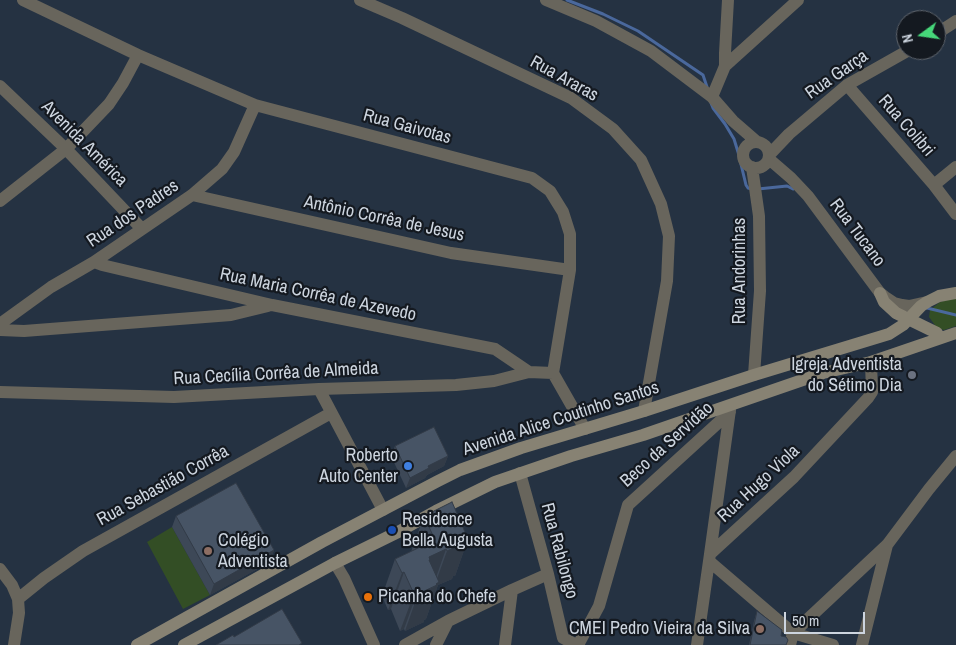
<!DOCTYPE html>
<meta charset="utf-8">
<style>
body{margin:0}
#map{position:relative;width:956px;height:645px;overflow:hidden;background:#253242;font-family:"Archivo Narrow",sans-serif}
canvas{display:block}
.north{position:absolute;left:896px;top:10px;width:50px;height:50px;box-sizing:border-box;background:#141920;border:1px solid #5e646c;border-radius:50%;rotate:256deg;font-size:14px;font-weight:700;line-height:20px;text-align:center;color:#cdd5df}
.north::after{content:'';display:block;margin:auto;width:18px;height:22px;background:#46d77a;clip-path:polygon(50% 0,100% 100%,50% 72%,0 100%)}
.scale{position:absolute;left:784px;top:612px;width:81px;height:22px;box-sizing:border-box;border:2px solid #cdd5df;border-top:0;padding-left:6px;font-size:15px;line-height:18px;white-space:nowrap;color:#cdd5df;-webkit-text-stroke:4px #141920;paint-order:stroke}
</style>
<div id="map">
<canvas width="956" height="645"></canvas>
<div class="north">N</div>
<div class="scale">50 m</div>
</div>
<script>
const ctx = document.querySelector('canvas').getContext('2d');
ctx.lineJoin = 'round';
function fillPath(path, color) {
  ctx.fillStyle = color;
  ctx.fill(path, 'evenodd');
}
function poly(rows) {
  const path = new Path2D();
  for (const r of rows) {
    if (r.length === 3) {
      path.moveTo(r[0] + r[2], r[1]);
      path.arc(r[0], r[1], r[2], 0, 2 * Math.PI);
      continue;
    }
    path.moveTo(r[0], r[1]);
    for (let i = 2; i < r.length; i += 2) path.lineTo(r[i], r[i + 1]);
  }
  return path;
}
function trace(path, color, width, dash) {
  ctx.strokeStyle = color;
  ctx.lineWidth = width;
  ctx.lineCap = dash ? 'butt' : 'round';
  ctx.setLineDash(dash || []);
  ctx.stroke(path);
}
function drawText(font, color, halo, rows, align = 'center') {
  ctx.font = font + ' "Archivo Narrow",sans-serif';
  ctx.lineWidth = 4.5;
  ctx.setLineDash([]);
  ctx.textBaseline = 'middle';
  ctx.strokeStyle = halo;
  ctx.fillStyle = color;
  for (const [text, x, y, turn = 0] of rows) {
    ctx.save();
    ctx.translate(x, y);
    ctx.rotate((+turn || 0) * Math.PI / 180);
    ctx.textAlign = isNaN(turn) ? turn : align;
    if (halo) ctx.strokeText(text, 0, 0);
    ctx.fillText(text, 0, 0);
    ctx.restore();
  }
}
fillPath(poly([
 [956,297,956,326,944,330,937,328,929,317,930,310,940,302],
 [172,527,210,595,183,609,147,542]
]), '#334e25');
trace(poly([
 [567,0,603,14,638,31,703,75,707,87],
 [711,103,713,108,725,124,734,139,738,152,746,185,748,188,752,189],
 [758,189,787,186,793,189],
 [927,308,956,315]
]), '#4a689c', 3);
trace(poly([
 [23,0,138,55,255,105,532,178,550,191,563,212,570,234,570,270,553,373,585,429],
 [360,0,402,18,571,98,613,129,641,160,661,204,669,236,667,281,644,411],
 [546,0,596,21,651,51,712,97,733,121,756,141],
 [936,34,956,21],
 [725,66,725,53,728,0],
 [847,85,934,185,956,214],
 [0,86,66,149,142,229],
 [712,97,725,66,798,0],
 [756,155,13],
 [770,154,789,134,847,85,909,50],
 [769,159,791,178,808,196,880,293,885,297,894,303,902,305,909,306,927,302],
 [752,167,759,216,760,291,754,375],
 [934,185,956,167],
 [192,195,451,253,570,270],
 [0,201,66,149,109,104,123,83,138,55],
 [94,262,102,265,272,305,495,349,529,372],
 [0,324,51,287,94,262,192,195,222,169,234,152,255,105],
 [0,330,24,331,231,315,268,306],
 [319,389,383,510],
 [0,392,174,397,319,389,456,385,494,381,529,372,553,373],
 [520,473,548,574,563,638,577,645],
 [710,554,730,410],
 [709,561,793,633,833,645],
 [335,563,344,578,374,645],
 [0,569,12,585,18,599,19,613,14,645],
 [18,599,44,578,83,551,331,413],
 [405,645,448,621,512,590,548,574],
 [436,645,448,621],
 [505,645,512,590],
 [578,645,599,606,628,505,730,412],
 [697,645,710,554,794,477,868,398,872,392,871,362],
 [790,645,793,633,887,545,929,489,956,456],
 [862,645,887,545]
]), '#68655c', 12);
trace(poly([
 [880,293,884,302,896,313,937,333],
 [137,645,322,542,438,481,460,470,521,448,644,411,754,375,889,334,903,325,921,306,927,302,939,296,956,293],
 [184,645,335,563,398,532,436,511,495,482,571,456,643,435,823,373,871,362,956,333]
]), '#878273', 12);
fillPath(poly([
 [395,446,448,456,444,466,427,475,425,478,406,488,391,456],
 [176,516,274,550,270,562,210,595,172,527],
 [424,516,468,539,455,576,453,576,452,579,438,585,426,619,424,620,424,622,405,631,404,629,400,631,391,609,388,610,382,596,395,559,411,552],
 [757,611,781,636,786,645,749,645,754,621]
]), '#3d4857');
fillPath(poly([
 [448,456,444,466,427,475,425,478,406,488,410,478,428,466],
 [468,539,455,576,453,576,452,579,438,585,426,619,424,620,424,622,405,631,418,594,434,587,447,551],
 [446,549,433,586,417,593,404,629,400,631,414,594,429,557],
 [274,550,270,562,210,595,214,584],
 [404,572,391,609,388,610,402,573]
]), '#323b47');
const building = poly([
 [434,427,448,456,428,466,429,468,410,478,395,446,434,427],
 [236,483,274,550,214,584,176,516,236,483],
 [452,502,468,539,465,540,466,542,447,551,446,549,429,557,430,560,429,560,439,582,436,584,437,585,418,594,418,592,414,594,404,572,402,573,395,559,435,540,424,516,452,502],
 [282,609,302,643,299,645,216,645,233,635,234,637,282,609],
 [757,611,782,630,781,636,786,637,788,640,786,645,750,645,757,611]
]);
fillPath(building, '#475465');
trace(building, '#323b47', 1);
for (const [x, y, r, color] of [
 [912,375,5,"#6b7280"],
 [408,466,5,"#3f7fe0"],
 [392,530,5,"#1a4fb4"],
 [208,551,5,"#8d6e63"],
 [368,597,5,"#e8710a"],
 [760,629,5,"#8d6e63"]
]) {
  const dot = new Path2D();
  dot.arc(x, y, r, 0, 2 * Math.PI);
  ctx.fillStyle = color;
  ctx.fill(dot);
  trace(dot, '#141920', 2);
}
drawText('18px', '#cdd5df', '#141920', [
 ["Rua Garça",837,75,-35],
 ["Rua Araras",564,79,29],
 ["Rua Colibri",906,126,49],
 ["Rua Gaivotas",407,127,15],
 ["Avenida América",84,144,45],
 ["Rua dos Padres",133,214,-34],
 ["Antônio Corrêa de Jesus",384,219,12],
 ["Rua Tucano",857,233,53],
 ["Rua Andorinhas",740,271,-90],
 ["Rua Maria Corrêa de Azevedo",318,295,12],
 ["Rua Cecília Corrêa de Almeida",276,374,-3],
 ["Avenida Alice Coutinho Santos",561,419,-18],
 ["Beco da Servidão",667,445,-42],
 ["Rua Hugo Viola",759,484,-43],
 ["Rua Sebastião Corrêa",163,486,-29],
 ["Rua Rabilongo",559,551,75]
]);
drawText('18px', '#cdd5df', '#141920', [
 ["Igreja Adventista",902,365],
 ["do Sétimo Dia",902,386],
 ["Roberto",398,456],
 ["Auto Center",398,477],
 ["Residence",402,520,"left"],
 ["Bella Augusta",402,541,"left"],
 ["Colégio",218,541,"left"],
 ["Adventista",218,562,"left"],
 ["Picanha do Chefe",378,597,"left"],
 ["CMEI Pedro Vieira da Silva",750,629]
], 'right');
</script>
